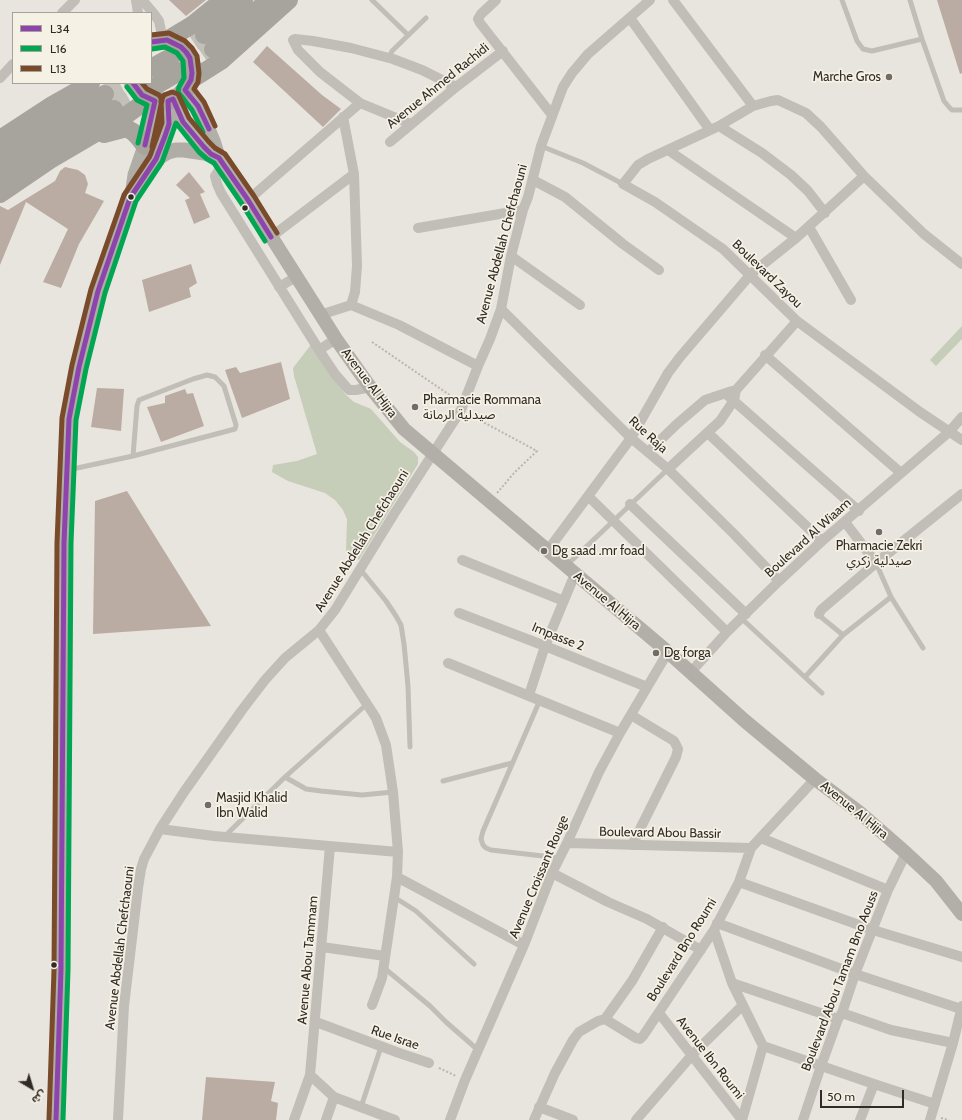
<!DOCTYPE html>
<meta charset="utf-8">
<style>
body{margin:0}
#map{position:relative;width:962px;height:1120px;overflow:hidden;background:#e8e5de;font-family:Cabin,"Noto Sans Arabic",sans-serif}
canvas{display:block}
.legend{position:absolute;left:12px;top:12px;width:140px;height:72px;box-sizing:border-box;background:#f6f1e5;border:1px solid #a7a299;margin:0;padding:5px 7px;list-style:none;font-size:12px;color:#312b26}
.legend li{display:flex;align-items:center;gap:8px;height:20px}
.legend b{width:20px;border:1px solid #a7a299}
.north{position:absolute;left:12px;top:1068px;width:40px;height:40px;-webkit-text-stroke:3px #f6f1e5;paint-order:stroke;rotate:142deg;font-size:11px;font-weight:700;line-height:16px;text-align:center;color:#312b26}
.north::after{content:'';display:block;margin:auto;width:14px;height:18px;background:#312b26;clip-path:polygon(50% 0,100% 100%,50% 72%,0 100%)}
.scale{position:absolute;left:820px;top:1090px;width:84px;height:18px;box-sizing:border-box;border:2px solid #312b26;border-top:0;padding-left:5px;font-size:12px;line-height:14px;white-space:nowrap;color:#312b26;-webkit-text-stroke:3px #f6f1e5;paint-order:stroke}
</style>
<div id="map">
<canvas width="962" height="1120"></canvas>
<ul class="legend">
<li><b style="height:5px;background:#8e44ad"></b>L34</li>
<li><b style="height:5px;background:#00a651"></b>L16</li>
<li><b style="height:5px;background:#7a4b2a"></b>L13</li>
</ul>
<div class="north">ش</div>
<div class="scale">50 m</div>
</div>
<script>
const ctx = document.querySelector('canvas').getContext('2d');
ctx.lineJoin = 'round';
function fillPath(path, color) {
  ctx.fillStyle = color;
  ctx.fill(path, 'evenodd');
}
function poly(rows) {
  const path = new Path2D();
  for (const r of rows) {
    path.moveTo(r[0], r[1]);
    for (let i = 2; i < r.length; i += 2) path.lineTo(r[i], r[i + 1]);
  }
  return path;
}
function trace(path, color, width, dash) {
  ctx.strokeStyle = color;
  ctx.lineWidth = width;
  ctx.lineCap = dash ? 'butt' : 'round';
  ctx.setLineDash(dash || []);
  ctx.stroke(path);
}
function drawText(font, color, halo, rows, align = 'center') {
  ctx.font = font + ' Cabin,"Noto Sans Arabic",sans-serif';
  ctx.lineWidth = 3.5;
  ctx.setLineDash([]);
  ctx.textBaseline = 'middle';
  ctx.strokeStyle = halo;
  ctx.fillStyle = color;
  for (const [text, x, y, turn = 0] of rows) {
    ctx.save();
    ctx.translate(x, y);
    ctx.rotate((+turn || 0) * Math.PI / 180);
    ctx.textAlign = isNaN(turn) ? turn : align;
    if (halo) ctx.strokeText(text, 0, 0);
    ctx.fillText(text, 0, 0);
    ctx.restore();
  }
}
fillPath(poly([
 [962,326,962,339,936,366,930,360],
 [313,342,345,394,354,402,371,409,400,442,414,452,418,457,418,464,359,560,346,552,347,519,343,510,335,500,325,493,288,481,272,472,273,465,297,461,317,454,294,376,293,368]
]), '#c6cdb9');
fillPath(poly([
 [169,0,206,0,186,16],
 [937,0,962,0,962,73,960,74],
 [267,46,322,95,341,109,323,127,253,62],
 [65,167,78,170,85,175,88,184,85,193,104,201,79,244,61,288,43,282,68,229,26,202,0,265,0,206,8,210,55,181,60,171],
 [189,172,205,192,200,194,210,217,194,224,185,200,190,198,176,185],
 [191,264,197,283,189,288,191,297,149,312,142,280],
 [281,362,290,399,242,418,225,370,236,367,240,373],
 [97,388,124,389,121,431,91,427],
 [185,389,187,394,193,393,204,426,161,442,147,407,165,403,165,396],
 [127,491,163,549,211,626,93,634,95,501],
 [206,1077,275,1082,271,1101,278,1103,276,1120,202,1120]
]), '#baaca2');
trace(poly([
 [171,57,204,35],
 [181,71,213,49],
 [105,94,125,83],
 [114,109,150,89]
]), '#c3c0b9', 18, [18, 9]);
trace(poly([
 [372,342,454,398],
 [470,415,537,451,515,472,497,493],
 [439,1068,456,1076],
 [941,1118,949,1120]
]), '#bab6af', 2, [2, 2]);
trace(poly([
 [372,0,407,34],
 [842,0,857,41,863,49,872,51,922,39],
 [910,0,922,39,944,101,949,107,952,110,962,110],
 [389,58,392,51,426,18],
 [541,146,583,163,623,184],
 [68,470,133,456,235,429,236,425,224,386,215,377,207,375,193,379,139,400,137,406,133,456],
 [876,563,891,597,923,648],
 [567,565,668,469],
 [360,569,386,601,396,616,401,625,404,644,408,686,410,747],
 [819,614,821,617,843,635],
 [741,618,822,693],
 [805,677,843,635,891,597],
 [540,700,483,831,481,839,483,845,486,848,491,850,560,858],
 [285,777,306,789,321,791,362,795,393,792],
 [443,781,512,763],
 [224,837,285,777,367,704],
 [394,897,416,911,474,964],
 [383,967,430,1006,446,1022,478,1050],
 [361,1107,381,1047]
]), '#c1bdb7', 5);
trace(poly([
 [136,0,138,13],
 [139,0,144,2,154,14,159,21,163,40],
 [496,0,481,14,478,19,480,23,552,115],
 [673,0,753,106],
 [62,13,75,0],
 [630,18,710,130],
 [0,78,13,64],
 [411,124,360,103,320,72,298,50,293,40,295,39,313,41,351,48,393,59,422,70,456,87],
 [719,126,762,153,791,175,808,191,825,213],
 [390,142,456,87,503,51],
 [668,150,796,238],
 [224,166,219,170,215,176,217,184,221,193,319,350,335,374,349,390,356,390,370,387],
 [533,180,565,197,623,244,659,270],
 [248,200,360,103],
 [809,227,851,300],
 [418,228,523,210],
 [271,237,354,174,343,117],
 [511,256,580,305],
 [962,264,924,234,864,176,821,127,806,113,778,100,771,101,753,106,719,126,648,159,638,165,623,184,655,202,723,249,797,321,920,412,962,440],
 [279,287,296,277],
 [351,305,399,325,478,366],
 [501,309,631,438,668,469,734,534,779,581],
 [320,315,351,305,355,292,357,266,354,174],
 [319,350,336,339],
 [765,355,901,473],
 [726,394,859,511],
 [708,433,822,541],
 [648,452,677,424,705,400,732,391],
 [668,469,720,421,734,400,736,390,797,321],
 [588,496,727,632],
 [630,504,746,614],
 [845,522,876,563],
 [548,550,631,438,668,373,680,357,751,274,796,238,864,176],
 [462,560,564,601],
 [459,613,545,646,647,687],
 [819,614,821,610,876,563,962,494],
 [319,630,376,718,386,745,393,792,398,852,397,877,382,978,372,1005],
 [448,663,620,733],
 [691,672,727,632,779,581,822,541,949,432,962,417],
 [529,695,545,646,575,574],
 [631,715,674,741,678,749,676,757,632,845],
 [160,829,214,836,398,852],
 [761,838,888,890],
 [567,843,751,848],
 [552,873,608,902,647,919,701,950],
 [397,877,524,945],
 [739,882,873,930,962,957],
 [717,923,855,974,961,1009],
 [714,930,732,983,763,1046,742,1120],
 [322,947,385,956],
 [732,983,838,1019],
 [659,1013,742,1120],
 [842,1013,891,1030,953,1043],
 [605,1019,632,981,663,927],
 [316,1022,399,1053,429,1063],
 [763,1046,874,1084,935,1104],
 [310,1075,334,1097,395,1120],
 [539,1107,573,1120],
 [118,1120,124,1006,138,888,141,869,144,859,160,829,184,792,242,710,265,680,285,658,319,630,335,610,394,514,461,410,478,366,490,339,501,309,511,256,523,210,528,197,541,146,563,87,572,73,588,54,650,0],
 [294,1120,310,1075,330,846],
 [326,1120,334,1097],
 [450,1120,465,1080,524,945,552,873,567,843,599,772,620,733,668,652],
 [534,1120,555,1073,573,1040,579,1032,598,1021,605,1019,636,1038,640,1039,643,1036,714,930,739,882,751,848,815,779],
 [636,1120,692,1055,743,1005],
 [803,1120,821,1066,838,1019,842,1013,855,974,888,890,906,853],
 [860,1120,874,1084],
 [930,1120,953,1043,962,1006]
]), '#c1bdb7', 10);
trace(poly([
 [185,90,198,106,203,116,214,142,219,158,248,200,336,339,370,387,404,429,668,652,745,721,815,779,859,812,906,853,936,881,962,914],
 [173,99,183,122,211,154]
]), '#b2aea8', 14);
trace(poly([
 [156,159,168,152,176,150,184,150,211,154],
 [133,189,135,175,145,146,155,101],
 [56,1120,57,1108,61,970,64,543,69,419,79,367,98,291,130,198,143,180,156,159,165,136,169,124,168,101]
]), '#b0aca6', 15);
trace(poly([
 [204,35,244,0],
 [167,40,192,25,223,0],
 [213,49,225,40,268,0],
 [151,68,171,57],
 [191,80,221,61,289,0],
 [133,83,142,95,149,99,161,102,168,101,178,97,185,90,191,80,192,66,190,58,181,47,167,40,163,40,151,42],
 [150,89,181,71],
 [104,134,123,129,128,129,133,132,138,137,145,146],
 [0,139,52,105,91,83],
 [0,157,14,146,68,114,105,94],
 [0,177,16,165,67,133,114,109],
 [0,194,50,160,125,116,149,99]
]), '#a7a49d', 18);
trace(poly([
 [151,42,167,40,181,47,186,52,190,58,192,73,191,80,185,90,198,106,209,129],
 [133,83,142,95,155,101,145,145],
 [56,1120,61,970,64,543,69,419,79,367,98,291,130,198,156,159,165,136,169,124,168,101,173,99,183,122,204,147,211,154,219,158,248,200,271,237]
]), '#8e44ad', 5);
trace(poly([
 [152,49,165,47,177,53,183,61,184,78,179,87,178,92,192,110,203,132],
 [127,87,137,100,147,105,138,143],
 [63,1120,68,970,71,543,76,420,86,369,105,293,136,201,162,162,176,123,199,152,207,159,214,163,242,204,265,241]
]), '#00a651', 5);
trace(poly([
 [151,35,169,33,185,41,192,48,197,56,199,73,198,82,194,89,204,102,215,126],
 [142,83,147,89,159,95,162,100,152,147],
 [49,1119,54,970,57,543,62,418,72,365,91,289,124,195,150,156,162,123,161,101,164,95,172,92,178,94,189,118,209,142,215,148,225,154,254,196,277,233]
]), '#7a4b2a', 5);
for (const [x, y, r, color] of [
 [889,77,4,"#716c66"],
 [131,197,3.5,"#312b26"],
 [245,208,3.5,"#312b26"],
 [415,407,4,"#716c66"],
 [879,532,4,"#716c66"],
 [544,551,4,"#716c66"],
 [656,653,4,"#716c66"],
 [208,805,4,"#716c66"],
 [54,965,3.5,"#312b26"]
]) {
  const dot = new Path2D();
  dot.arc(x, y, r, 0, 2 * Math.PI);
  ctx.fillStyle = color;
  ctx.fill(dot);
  trace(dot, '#f6f1e5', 1.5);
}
drawText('13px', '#312b26', '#f6f1e5', [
 ["Marche Gros",881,77,"right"],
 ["Pharmacie Rommana",423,400],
 ["صيدلية الرمانة",423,415],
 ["Pharmacie Zekri",879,546,"center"],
 ["صيدلية زكري",879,561,"center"],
 ["Dg saad .mr foad",552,551],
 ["Dg forga",664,653],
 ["Masjid Khalid",216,798],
 ["Ibn Walid",216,813]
], 'left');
drawText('13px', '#312b26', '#f6f1e5', [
 ["Avenue Ahmed Rachidi",438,86,-39],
 ["Avenue Abdellah Chefchaouni",502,244,-75],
 ["Boulevard Zayou",767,274,44],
 ["Avenue Al Hijra",369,383,53],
 ["Rue Raja",648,435,42],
 ["Boulevard Al Wiaam",808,538,-42],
 ["Avenue Abdellah Chefchaouni",362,541,-58],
 ["Avenue Al Hijra",607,601,40],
 ["Impasse 2",558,637,22],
 ["Avenue Al Hijra",854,810,39],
 ["Boulevard Abou Bassir",660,833,1],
 ["Avenue Croissant Rouge",539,877,-67],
 ["Avenue Abdellah Chefchaouni",120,948,-83],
 ["Boulevard Bno Roumi",682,950,-58],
 ["Avenue Abou Tammam",308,960,-85],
 ["Boulevard Abou Tamam Bno Aouss",840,981,-69],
 ["Rue Israe",395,1038,19],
 ["Avenue Ibn Roumi",710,1058,52]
]);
</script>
